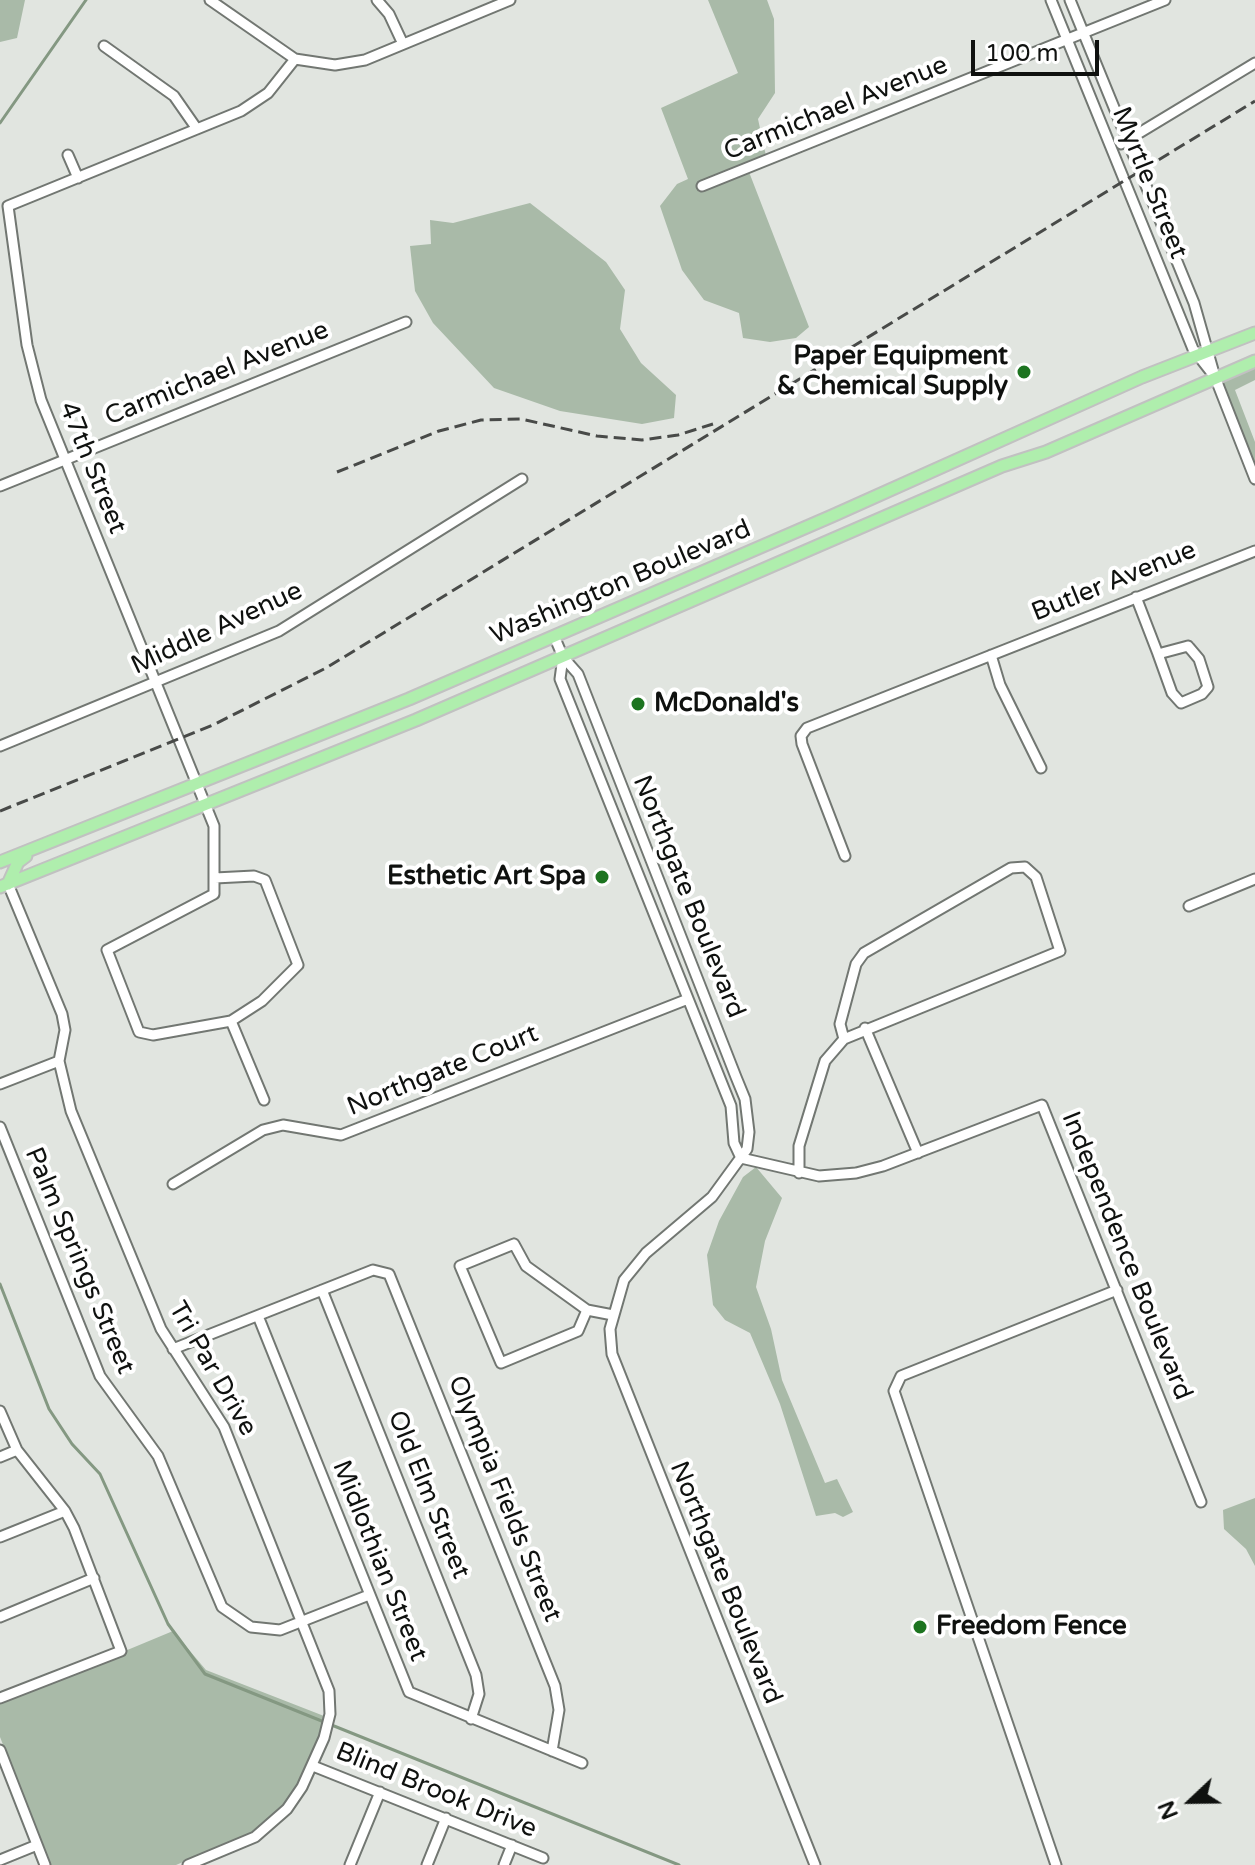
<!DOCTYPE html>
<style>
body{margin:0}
#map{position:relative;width:1255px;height:1865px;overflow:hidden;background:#e1e5e0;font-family:"Varela Round",sans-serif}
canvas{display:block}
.north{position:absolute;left:1151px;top:1761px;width:80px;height:80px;-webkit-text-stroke:6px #fff;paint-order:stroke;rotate:248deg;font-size:22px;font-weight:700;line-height:32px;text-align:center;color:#0f110f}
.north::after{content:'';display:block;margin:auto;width:28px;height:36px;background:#0f110f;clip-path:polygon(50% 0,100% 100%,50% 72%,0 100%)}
.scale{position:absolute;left:971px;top:40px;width:128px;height:36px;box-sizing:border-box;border:4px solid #0f110f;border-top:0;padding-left:10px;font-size:24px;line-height:28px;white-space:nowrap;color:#0f110f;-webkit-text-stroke:6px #fff;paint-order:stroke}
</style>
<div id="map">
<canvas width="1255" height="1865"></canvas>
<div class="north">N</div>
<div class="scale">100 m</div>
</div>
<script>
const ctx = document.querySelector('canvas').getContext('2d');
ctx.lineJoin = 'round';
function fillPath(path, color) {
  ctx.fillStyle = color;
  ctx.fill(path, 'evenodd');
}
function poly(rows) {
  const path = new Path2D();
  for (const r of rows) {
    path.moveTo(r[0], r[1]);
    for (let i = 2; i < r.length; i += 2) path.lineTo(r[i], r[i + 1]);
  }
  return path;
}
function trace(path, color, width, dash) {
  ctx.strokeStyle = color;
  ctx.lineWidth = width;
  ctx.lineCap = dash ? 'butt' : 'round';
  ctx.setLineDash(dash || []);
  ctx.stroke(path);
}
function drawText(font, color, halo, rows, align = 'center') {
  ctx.font = font + ' "Varela Round",sans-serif';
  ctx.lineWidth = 8;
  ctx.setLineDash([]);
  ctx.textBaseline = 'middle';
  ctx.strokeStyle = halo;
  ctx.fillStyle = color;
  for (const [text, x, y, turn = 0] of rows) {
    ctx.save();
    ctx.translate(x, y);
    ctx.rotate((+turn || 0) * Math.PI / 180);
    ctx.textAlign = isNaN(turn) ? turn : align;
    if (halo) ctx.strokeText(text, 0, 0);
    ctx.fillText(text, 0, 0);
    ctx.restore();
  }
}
fillPath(poly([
 [0,0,25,0,17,38,0,42],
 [708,0,767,0,774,19,775,93,758,119,766,156,696,184,699,192,749,172,809,327,796,338,770,342,743,338,739,313,704,300,682,270,660,206,677,184,688,179,661,108,738,73],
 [530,203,606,262,625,290,620,329,641,363,676,395,674,418,642,424,560,411,494,388,433,323,415,291,410,246,431,244,430,220,453,223],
 [1255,366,1255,380,1235,390,1255,442,1255,465,1221,380],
 [756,1167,782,1198,765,1241,756,1287,771,1329,782,1380,825,1483,837,1479,853,1512,843,1517,835,1513,816,1516,780,1404,750,1333,725,1320,713,1305,707,1255,719,1221,743,1177],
 [1255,1498,1255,1566,1246,1549,1224,1529,1223,1510],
 [173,1631,206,1670,324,1716,319,1737,298,1785,283,1807,252,1833,176,1865,50,1865,0,1737,0,1703]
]), '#a9baa8');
trace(poly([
 [0,123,86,0],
 [0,1284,49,1409,72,1444,100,1474,168,1624,205,1674,679,1865]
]), '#849882', 3);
const minor = poly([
 [210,0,295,59,335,65,365,60,510,0],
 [377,0,389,14,403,44],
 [1051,0,1193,349,1211,372],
 [1070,0,1194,303,1215,377,1255,479],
 [104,46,174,96,197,129],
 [1121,144,1255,63],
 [68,155,78,178],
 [702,186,1165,0],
 [0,486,406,322],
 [1136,597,1158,654],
 [554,636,563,657,578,674,736,1077,745,1099,749,1132,747,1149,712,1197,646,1253,624,1280,610,1329,612,1354,815,1865],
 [1188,646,1199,659,1208,687,1202,694,1181,703,1172,693,1158,654,1188,646],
 [991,655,1000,685,1041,768],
 [563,657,560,679,731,1106,734,1143,741,1158],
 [0,746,279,631,522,479],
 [845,856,802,744,801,736,807,728,1255,551],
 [215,878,254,876,265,880,298,965,262,1001,231,1021,153,1035,139,1032,107,950,214,894,214,826,41,400,27,345,8,206,241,111,268,93,295,59],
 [8,884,62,1014,65,1030,59,1061,71,1111,161,1329,224,1427,329,1691,330,1714,324,1738,302,1787,287,1809,255,1837,188,1865],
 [1189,906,1255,879],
 [231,1021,264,1100],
 [865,1028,918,1153],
 [0,1084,59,1061],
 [0,1127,100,1376,158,1456,222,1607,251,1627,280,1630,369,1595],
 [741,1158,819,1176,856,1173,883,1166,1042,1105,1201,1502],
 [799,1173,799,1146,825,1061,844,1039,1060,951,1036,877,1025,867,1011,868,864,953,856,964,840,1024,844,1039],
 [173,1184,263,1130,283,1125,341,1135,688,999],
 [514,1244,526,1266,587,1310,578,1331,501,1363,460,1266,514,1244],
 [322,1290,476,1675,479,1694,471,1719],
 [587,1310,613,1315],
 [258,1316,409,1692,582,1763],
 [173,1349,373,1270,389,1274,555,1686,559,1710,552,1751],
 [0,1411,17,1450,65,1511,74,1528,121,1651,0,1698],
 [0,1457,17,1450],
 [0,1537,65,1511],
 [0,1617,94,1578],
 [0,1750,45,1865],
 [313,1766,543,1858],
 [0,1860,37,1845],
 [350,1865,380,1792],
 [427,1865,446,1818],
 [504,1865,512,1845],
 [1056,1865,894,1391,901,1376,1117,1290]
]);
const major = poly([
 [0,862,409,699,832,516,1142,377,1255,333],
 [8,884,18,862,26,856],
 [0,887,416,720,1002,466,1046,452,1255,361]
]);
trace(minor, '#727772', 13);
trace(major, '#c1c1c1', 15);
trace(minor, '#fff', 9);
trace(major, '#afeead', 11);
trace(poly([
 [337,472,439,431,481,420,521,419,597,436,642,440,678,435,713,424],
 [0,811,213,725,326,668,1255,101]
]), '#484a48', 3, [12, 6]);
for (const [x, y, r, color] of [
 [1024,372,8,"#1d7420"],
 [638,704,8,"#1d7420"],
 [602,877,8,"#1d7420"],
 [920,1627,8,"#1d7420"]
]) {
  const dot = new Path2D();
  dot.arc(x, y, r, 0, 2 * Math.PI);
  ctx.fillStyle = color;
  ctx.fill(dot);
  trace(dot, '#fff', 3);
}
drawText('26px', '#0f110f', '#fff', [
 ["Carmichael Avenue",836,109,-22],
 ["Myrtle Street",1149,183,68],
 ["Carmichael Avenue",217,374,-22],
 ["47th Street",92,468,68],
 ["Butler Avenue",1114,582,-22],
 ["Washington Boulevard",621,583,-23],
 ["Middle Avenue",217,629,-25],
 ["Northgate Boulevard",688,897,68],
 ["Northgate Court",443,1071,-22],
 ["Independence Boulevard",1126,1256,68],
 ["Palm Springs Street",79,1261,67],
 ["Tri Par Drive",212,1369,60],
 ["Old Elm Street",428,1495,68],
 ["Olympia Fields Street",504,1499,68],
 ["Midlothian Street",379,1561,68],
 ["Northgate Boulevard",725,1583,68],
 ["Blind Brook Drive",436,1791,22]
]);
drawText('bold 26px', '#0f110f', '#fff', [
 ["Paper Equipment",1008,357],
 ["& Chemical Supply",1008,387],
 ["McDonald's",654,704,"left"],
 ["Esthetic Art Spa",586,877],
 ["Freedom Fence",936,1627,"left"]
], 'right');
</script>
